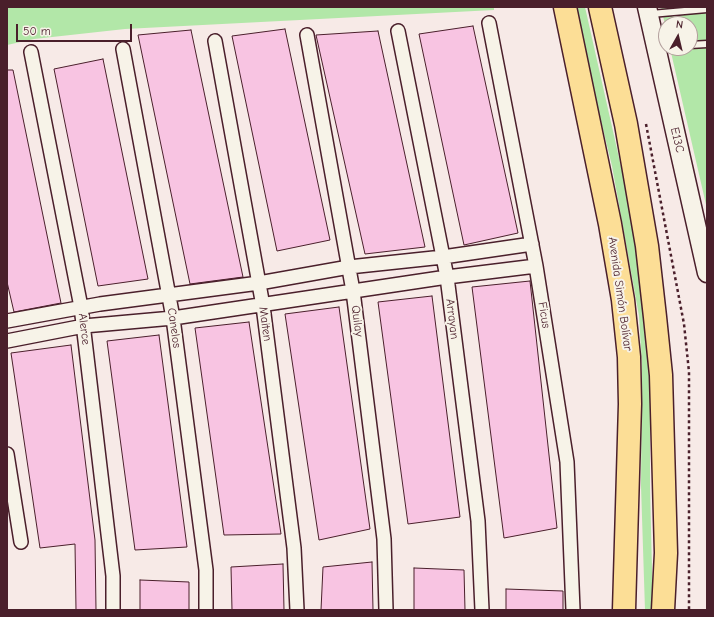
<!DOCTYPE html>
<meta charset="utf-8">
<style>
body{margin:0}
#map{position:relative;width:714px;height:617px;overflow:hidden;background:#f7eae7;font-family:"Comic Neue",sans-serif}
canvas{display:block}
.frame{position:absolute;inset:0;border:8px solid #4a1f2b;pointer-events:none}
.north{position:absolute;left:658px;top:16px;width:40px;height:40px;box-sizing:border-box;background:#f7f3e8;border:1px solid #b29e9c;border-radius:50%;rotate:8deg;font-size:11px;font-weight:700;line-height:16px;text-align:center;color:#4a1f2b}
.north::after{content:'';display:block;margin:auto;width:14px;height:18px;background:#4a1f2b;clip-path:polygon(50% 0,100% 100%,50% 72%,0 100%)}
.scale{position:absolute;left:16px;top:24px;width:116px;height:18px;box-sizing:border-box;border:2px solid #4a1f2b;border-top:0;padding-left:5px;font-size:12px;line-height:14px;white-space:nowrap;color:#4a1f2b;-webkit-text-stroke:3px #f7f3e8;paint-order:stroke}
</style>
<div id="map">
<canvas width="714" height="617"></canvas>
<div class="frame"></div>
<div class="north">N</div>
<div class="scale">50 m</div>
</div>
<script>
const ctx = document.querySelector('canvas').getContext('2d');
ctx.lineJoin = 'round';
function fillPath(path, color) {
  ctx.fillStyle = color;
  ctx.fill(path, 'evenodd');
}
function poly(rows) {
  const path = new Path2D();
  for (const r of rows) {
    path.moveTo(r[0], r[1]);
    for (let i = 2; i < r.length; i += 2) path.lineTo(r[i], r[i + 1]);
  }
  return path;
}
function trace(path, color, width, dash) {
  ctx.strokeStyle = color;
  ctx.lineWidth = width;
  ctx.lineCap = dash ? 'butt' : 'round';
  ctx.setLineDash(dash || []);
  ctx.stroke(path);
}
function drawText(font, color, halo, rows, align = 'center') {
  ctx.font = font + ' "Comic Neue",sans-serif';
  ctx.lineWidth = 4;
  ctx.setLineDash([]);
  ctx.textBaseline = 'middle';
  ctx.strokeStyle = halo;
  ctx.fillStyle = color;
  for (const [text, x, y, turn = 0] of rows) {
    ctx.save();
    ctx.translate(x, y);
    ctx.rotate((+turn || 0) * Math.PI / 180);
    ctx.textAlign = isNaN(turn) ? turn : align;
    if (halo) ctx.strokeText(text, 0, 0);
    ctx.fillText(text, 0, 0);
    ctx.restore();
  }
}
fillPath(poly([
 [7,7,494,7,494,10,125,29,34,39,7,45],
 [573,7,585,7,633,220,650,336,650,487,653,610,645,610,641,486,642,364,639,316,612,166],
 [661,7,707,7,707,209,670,48,690,48,690,24,666,24,666,29]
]), '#b2e7a8');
const building = poly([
 [473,26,518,233,464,245,419,34,473,26],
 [285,29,330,240,277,251,232,36,285,29],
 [191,30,243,277,190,284,138,35,191,30],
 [378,31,425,247,365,254,316,35,378,31],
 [103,59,148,279,98,286,54,69,103,59],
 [7,70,13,70,61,303,14,312,7,282,7,70],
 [530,281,557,528,504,538,472,287,530,281],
 [432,296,460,517,408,524,378,302,432,296],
 [339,307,370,529,319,540,285,314,339,307],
 [249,322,281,534,224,535,195,328,249,322],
 [159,335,187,547,135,550,107,341,159,335],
 [71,345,95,540,96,610,76,610,75,544,40,548,11,353,71,345],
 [372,562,373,610,321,610,323,567,372,562],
 [283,564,284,610,232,610,231,567,283,564],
 [414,568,464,570,465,610,414,610,414,568],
 [140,580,189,582,189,610,140,610,140,580],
 [506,589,563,591,563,610,506,610,506,589]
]);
fillPath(building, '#f8c4e2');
trace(building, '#4a1f2b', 1);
const lane = poly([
 [651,14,707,9],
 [690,45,707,44]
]);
const street = poly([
 [489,23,536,266,567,462,573,610],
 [398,31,447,277,478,521,482,610],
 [307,35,353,291,384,539,386,610],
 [215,41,263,306,294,548,297,610],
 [123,49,173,318,206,570,206,610],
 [31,52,81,307,113,576,113,610],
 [7,321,100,304,259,283,349,267,443,257,532,244],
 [7,341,84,326,173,318,447,277,536,266],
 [7,454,21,542]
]);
const secondary = poly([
 [647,7,707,273]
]);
const highway = poly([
 [565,7,610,224,623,300,629,357,630,404,624,610],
 [600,7,626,124,647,246,655,317,661,375,666,553,663,610]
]);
trace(lane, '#4a1f2b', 9);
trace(street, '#4a1f2b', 16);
trace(secondary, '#4a1f2b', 21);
trace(highway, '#4a1f2b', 25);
trace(poly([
 [646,124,684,324,689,372,689,610]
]), '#4a1f2b', 2.5, [3, 3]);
trace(lane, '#f7f3e8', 6);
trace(street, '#f7f3e8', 13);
trace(secondary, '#f7f3e8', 18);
trace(highway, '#fcde96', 22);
drawText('12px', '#4a1f2b', '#f7f3e8', [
 ["E13C",677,140,77],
 ["Avenida Simón Bolívar",620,294,82],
 ["Ficus",544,315,81],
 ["Arrayan",452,319,83],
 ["Quilay",357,321,83],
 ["Maiten",265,324,82],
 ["Canelos",174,328,82],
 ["Alerce",84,329,83]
]);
</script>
